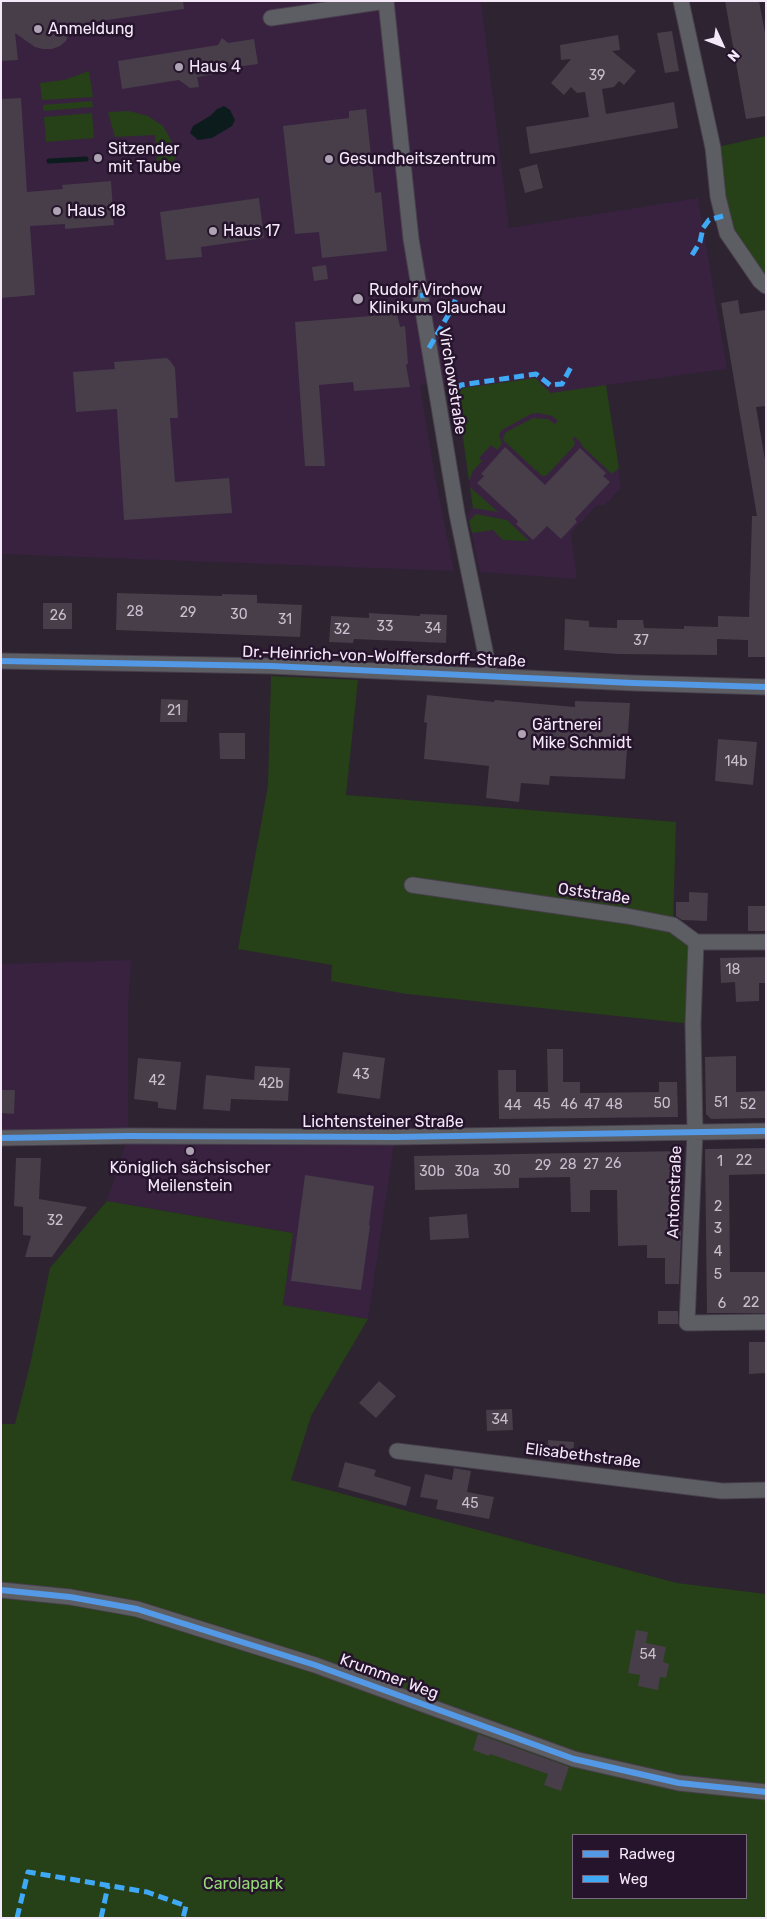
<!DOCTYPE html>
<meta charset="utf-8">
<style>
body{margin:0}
#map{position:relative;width:767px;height:1919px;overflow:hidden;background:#2d2331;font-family:Rubik,sans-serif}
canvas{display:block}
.frame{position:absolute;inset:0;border:2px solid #f4e8f9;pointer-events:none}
.legend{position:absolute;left:572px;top:1834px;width:175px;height:65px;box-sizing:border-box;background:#26132c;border:1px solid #78687e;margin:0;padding:6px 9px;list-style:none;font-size:15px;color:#f4e8f9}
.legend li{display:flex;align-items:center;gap:10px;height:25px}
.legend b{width:25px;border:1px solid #78687e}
.north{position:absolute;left:697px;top:20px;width:50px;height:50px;-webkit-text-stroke:4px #26132c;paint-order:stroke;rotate:133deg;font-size:14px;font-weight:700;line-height:20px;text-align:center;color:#f4e8f9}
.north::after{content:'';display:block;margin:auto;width:18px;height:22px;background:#f4e8f9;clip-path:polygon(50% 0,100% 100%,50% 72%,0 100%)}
</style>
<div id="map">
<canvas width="767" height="1919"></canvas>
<div class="frame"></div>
<ul class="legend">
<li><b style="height:6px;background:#5399e6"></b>Radweg</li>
<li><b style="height:6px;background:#3fa9f5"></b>Weg</li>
</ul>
<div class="north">N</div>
</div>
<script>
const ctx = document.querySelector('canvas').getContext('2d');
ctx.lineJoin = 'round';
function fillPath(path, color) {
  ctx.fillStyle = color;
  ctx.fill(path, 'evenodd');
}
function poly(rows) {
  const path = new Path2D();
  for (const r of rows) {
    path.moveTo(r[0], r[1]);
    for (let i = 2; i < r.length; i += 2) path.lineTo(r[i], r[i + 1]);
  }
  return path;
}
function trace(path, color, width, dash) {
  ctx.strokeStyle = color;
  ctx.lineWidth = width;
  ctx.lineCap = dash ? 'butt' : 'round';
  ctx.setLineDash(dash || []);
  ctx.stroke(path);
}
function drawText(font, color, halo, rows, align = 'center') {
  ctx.font = font + ' Rubik,sans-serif';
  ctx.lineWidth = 5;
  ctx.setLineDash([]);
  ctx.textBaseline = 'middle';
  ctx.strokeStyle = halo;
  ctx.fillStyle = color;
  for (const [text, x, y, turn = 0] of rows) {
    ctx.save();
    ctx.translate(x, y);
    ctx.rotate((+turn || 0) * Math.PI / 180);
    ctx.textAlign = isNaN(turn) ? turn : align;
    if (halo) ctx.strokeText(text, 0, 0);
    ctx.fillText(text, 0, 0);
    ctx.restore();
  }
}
fillPath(poly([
 [1,1,481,1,509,228,698,198,727,369,606,385,621,488,605,505,597,505,571,533,577,579,480,572,468,515,473,507,457,395,463,388,459,382,420,385,434,471,454,571,1,554],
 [131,960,128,1010,128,1136,395,1137,368,1319,283,1307,293,1233,107,1201,128,1137,1,1138,1,964]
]), '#382240');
fillPath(poly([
 [89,71,93,97,42,100,40,83,64,80],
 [92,101,93,107,43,111,43,105],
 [129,111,148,116,163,126,171,140,176,157,171,164,157,164,155,135,115,137,108,112],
 [92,113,94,138,46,142,44,117],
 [766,136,766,286,727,233,713,148],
 [535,378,551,393,606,385,619,468,612,474,581,445,582,444,575,437,572,439,575,442,574,446,546,476,542,476,504,441,503,438,506,432,533,418,548,419,555,424,558,421,552,416,538,413,531,414,502,430,499,435,502,444,497,450,491,445,479,458,482,461,473,471,469,481,457,395,463,388],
 [470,487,498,512,473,508],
 [476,514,507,520,529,541,503,540,493,530,472,533,469,521],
 [271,676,358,680,346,795,676,822,673,925,696,942,693,1024,407,994,331,981,332,965,238,949,268,786],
 [107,1201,293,1233,283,1305,368,1319,311,1416,291,1480,677,1583,766,1594,766,1918,1,1918,1,1424,15,1424,30,1365,50,1268],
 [573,1835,746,1835,746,1898,573,1898]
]), '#264018');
fillPath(poly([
 [224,106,230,110,235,120,232,126,212,138,198,140,190,133,193,126,210,116,217,109]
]), '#0c1c1d');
trace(poly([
 [49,161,86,159]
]), '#0c1c1d', 5);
fillPath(poly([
 [1,1,183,1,184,9,72,25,66,41,60,46,52,49,43,49,35,47,15,33,18,60,1,61],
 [725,1,759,1,766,38,766,116,746,119],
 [672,31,679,71,665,73,657,33],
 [618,35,620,50,612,51,636,71,624,85,619,81,614,87,602,89,606,114,674,102,678,128,530,154,526,127,589,117,585,92,577,93,571,87,564,95,551,83,571,59,561,60,560,45],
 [222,38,228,43,254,39,258,64,222,69,222,73,197,77,199,87,190,88,179,80,122,89,118,61,218,45],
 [21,98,27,192,63,189,62,185,111,181,114,225,65,229,65,224,30,226,35,295,1,298,1,99],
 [366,109,375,193,381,192,387,251,322,258,319,232,295,234,283,126,349,118,349,111],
 [537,164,543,188,525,193,519,169],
 [259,198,264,238,201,247,202,257,166,260,160,212],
 [326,265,328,279,314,281,312,267],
 [738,300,740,314,766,310,766,406,756,407,766,466,766,657,748,657,748,640,717,639,717,655,617,654,564,650,565,619,589,621,589,627,617,628,617,620,643,620,644,628,684,629,684,626,718,627,718,616,749,617,752,516,757,516,721,303],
 [397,314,400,327,405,326,408,363,406,365,410,387,354,391,353,382,319,385,325,466,305,466,295,322],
 [167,358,171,362,175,368,178,418,170,418,175,482,229,478,232,513,124,520,117,409,76,412,73,372,115,369,114,362],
 [505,447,545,485,580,448,606,473,603,476,610,482,575,519,577,522,561,539,547,526,533,540,516,524,518,521,477,483,484,476,481,474],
 [117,593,222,596,222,594,257,595,257,603,302,605,300,637,116,630],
 [43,603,72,603,72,629,43,629],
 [369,613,420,616,420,614,447,615,446,643,354,639,353,643,329,642,331,616,369,618],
 [427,695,494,702,495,700,575,707,575,701,630,703,625,779,550,776,549,785,521,783,519,802,486,798,489,766,424,759,427,723,424,722],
 [161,699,188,700,187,722,160,722],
 [219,733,245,733,245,759,220,759],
 [718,739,757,742,753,785,715,781],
 [689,892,708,893,707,921,682,920,676,916,676,902,689,902],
 [748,906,766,906,766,931,748,931],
 [766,957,766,983,759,983,759,1001,736,1002,735,982,721,983,720,958],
 [547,1049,563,1049,563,1082,580,1082,580,1093,659,1092,659,1082,677,1082,678,1117,499,1119,498,1070,516,1070,516,1092,548,1092],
 [343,1052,385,1058,380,1099,337,1093],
 [736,1056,736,1092,766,1091,766,1118,711,1119,706,1114,705,1057],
 [138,1058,181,1062,176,1110,158,1108,158,1102,134,1099],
 [255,1066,290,1068,288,1101,231,1099,230,1111,203,1109,206,1075,254,1080],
 [1,1090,15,1090,14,1114,1,1113],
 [766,1148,766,1174,729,1175,730,1272,766,1272,766,1313,707,1313,705,1149],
 [680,1151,681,1236,679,1284,665,1284,665,1258,647,1258,647,1245,618,1246,617,1190,590,1190,590,1212,571,1212,570,1177,519,1178,519,1188,415,1190,414,1156],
 [16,1158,41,1158,39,1199,87,1207,52,1257,25,1257,31,1236,23,1235,23,1207,14,1206],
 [305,1175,374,1186,369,1225,370,1226,361,1290,291,1281],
 [467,1214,469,1238,430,1240,429,1217],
 [658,1311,678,1311,678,1324,658,1324],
 [749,1342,766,1342,766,1373,749,1374],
 [379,1381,396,1396,376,1418,359,1403],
 [512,1409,513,1430,487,1431,486,1410],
 [548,1440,574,1442,573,1461,547,1459],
 [345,1462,376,1470,374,1476,411,1487,406,1506,338,1487],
 [454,1468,471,1471,467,1492,494,1497,489,1519,436,1509,438,1500,420,1497,425,1474,452,1480],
 [636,1630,648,1632,646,1643,666,1647,663,1662,669,1664,666,1678,660,1677,658,1690,638,1686,640,1675,628,1673],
 [478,1734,569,1767,561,1791,544,1785,548,1774,490,1754,489,1756,473,1750]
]), '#473e4a');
const minor = poly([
 [386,1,411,239,457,514,490,675],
 [681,1,713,148,718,197,727,233,760,281,766,286],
 [271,18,386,1],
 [1,661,271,666,633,683,766,687],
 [412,885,627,916,673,925,696,942,766,942],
 [696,942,693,1024,695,1132,687,1323,766,1322],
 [1,1138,128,1136,395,1137,766,1131],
 [397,1451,722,1491,766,1490],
 [1,1590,70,1597,137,1609,315,1665,574,1759,679,1783,766,1792]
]);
trace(minor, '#483f4c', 17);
trace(minor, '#5d5e64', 15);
trace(poly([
 [692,255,700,242,703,228,709,220,723,216],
 [420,296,457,288],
 [429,348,450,312,458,294],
 [456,389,461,385,536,374,550,385,562,384,571,367],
 [17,1918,28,1872,147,1892,186,1906,183,1918],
 [101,1918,108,1886]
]), '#3fa9f5', 5, [10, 5]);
trace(poly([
 [1,661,271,666,633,683,766,687],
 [1,1138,128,1136,395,1137,766,1131],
 [1,1590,70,1597,137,1609,315,1665,574,1759,679,1783,766,1792]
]), '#5399e6', 6);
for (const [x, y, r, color] of [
 [38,29,5,"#aea3b3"],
 [179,67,5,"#aea3b3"],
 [98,158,5,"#aea3b3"],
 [329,159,5,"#aea3b3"],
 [57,211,5,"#aea3b3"],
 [213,231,5,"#aea3b3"],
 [358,299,6,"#aea3b3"],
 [522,734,5,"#aea3b3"],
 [190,1151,5,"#aea3b3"]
]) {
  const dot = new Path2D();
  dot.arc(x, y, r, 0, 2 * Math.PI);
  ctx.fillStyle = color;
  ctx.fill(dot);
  trace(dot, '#26132c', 2);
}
drawText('14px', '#c9becd', null, [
 ["39",597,76],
 ["28",135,612],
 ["29",188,613],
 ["30",239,615],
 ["26",58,616],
 ["31",285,620],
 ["33",385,627],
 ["34",433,629],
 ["32",342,630],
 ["37",641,641],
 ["21",174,711],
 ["14b",736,762],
 ["18",733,970],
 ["43",361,1075],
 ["42",157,1081],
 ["42b",271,1084],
 ["51",721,1103],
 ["50",662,1104],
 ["45",542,1105],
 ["46",569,1105],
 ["47",592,1105],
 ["48",614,1105],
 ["52",748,1105],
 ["44",513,1106],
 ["22",744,1161],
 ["1",720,1162],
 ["26",613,1164],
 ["28",568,1165],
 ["27",591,1165],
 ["29",543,1166],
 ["30",502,1171],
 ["30b",432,1172],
 ["30a",467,1172],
 ["2",718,1207],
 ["32",55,1221],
 ["3",718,1229],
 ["4",718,1252],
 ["5",718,1275],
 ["22",751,1303],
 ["6",722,1304],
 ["34",500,1420],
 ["45",470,1504],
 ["54",648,1655]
]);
drawText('16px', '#f4e8f9', '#26132c', [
 ["Anmeldung",48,29],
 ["Haus 4",189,67],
 ["Sitzender",108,149],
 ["mit Taube",108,167],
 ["Gesundheitszentrum",339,159],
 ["Haus 18",67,211],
 ["Haus 17",223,231],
 ["Rudolf Virchow",369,290],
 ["Klinikum Glauchau",369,308],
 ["Gärtnerei",532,725],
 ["Mike Schmidt",532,743],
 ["Königlich sächsischer",190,1168,"center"],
 ["Meilenstein",190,1186,"center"]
], 'left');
drawText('16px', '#f4e8f9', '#26132c', [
 ["Virchowstraße",452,381,81],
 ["Dr.-Heinrich-von-Wolffersdorff-Straße",384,657,2],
 ["Oststraße",594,894,8],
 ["Lichtensteiner Straße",383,1122],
 ["Antonstraße",675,1192,-88],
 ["Elisabethstraße",583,1456,7],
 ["Krummer Weg",389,1677,20]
]);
drawText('16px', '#95d976', '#26132c', [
 ["Carolapark",243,1884]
]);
</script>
